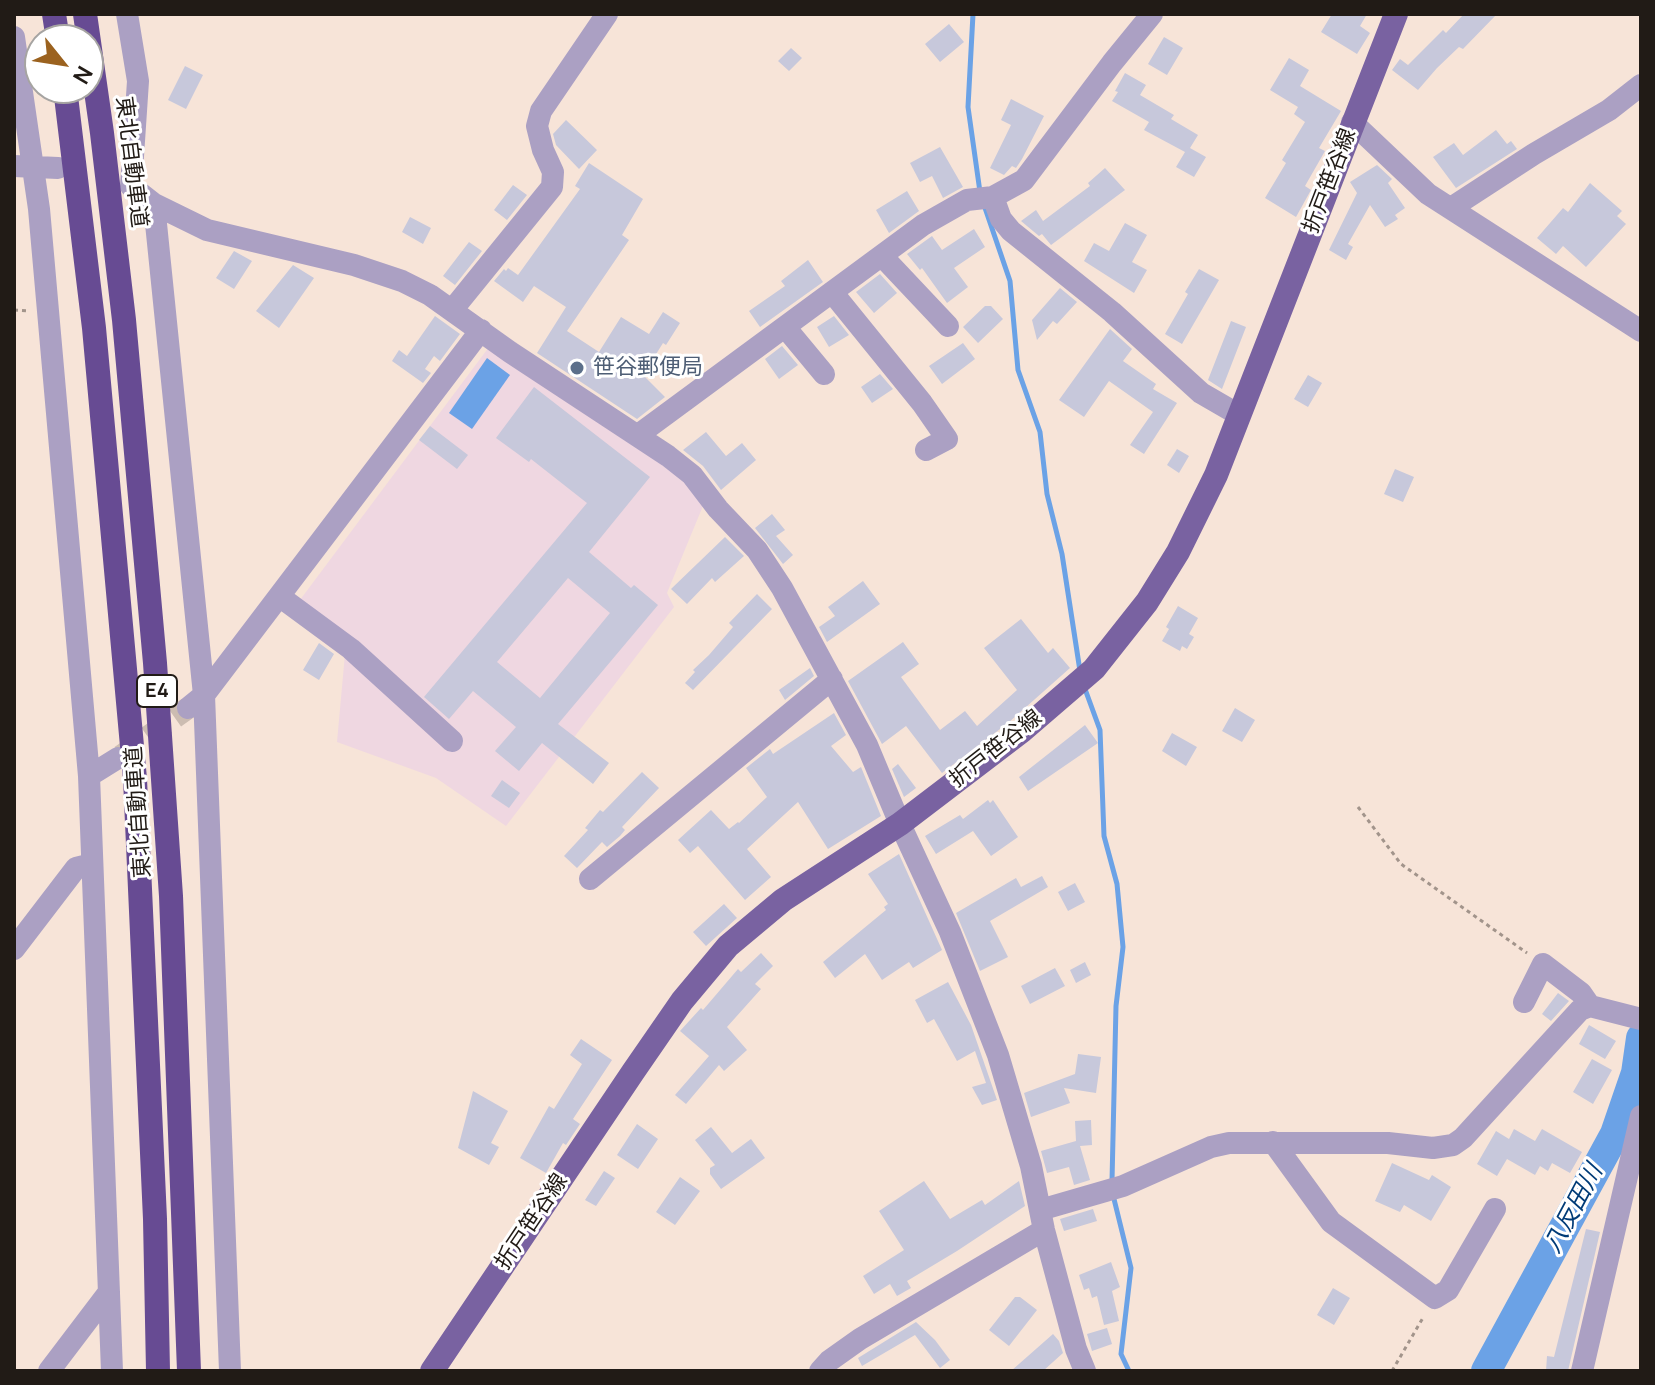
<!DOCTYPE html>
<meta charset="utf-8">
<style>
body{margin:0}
#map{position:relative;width:1655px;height:1385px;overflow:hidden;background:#f7e4d8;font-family:Manrope,sans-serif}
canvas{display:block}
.frame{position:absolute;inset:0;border:16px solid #211b16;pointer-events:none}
.north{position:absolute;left:24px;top:24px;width:80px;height:80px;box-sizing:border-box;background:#fff;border:2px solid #a6a4a2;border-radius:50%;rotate:120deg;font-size:22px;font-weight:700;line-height:32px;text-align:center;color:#211b16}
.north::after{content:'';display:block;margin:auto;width:28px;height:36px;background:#9b621f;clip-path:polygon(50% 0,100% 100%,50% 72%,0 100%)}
</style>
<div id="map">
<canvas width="1655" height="1385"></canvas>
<div class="frame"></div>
<div class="north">N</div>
</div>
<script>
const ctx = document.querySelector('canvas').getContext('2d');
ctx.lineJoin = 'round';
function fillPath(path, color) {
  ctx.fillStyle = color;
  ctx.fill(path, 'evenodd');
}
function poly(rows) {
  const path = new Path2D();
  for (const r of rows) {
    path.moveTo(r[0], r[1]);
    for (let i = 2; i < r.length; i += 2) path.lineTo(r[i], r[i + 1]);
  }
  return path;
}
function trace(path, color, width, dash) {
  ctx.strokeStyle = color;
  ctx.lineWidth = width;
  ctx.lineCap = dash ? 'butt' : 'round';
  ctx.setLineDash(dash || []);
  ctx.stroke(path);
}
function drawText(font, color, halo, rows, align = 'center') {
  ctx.font = font + ' Manrope,"Noto Sans JP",sans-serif';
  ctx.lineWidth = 6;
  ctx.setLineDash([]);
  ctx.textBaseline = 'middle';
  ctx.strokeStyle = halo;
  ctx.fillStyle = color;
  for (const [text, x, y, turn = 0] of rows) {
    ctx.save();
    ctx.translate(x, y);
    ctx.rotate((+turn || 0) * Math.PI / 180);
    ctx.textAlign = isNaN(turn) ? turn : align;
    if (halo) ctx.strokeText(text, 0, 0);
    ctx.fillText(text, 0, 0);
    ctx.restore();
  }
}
fillPath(poly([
 [489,347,638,442,705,501,667,593,674,607,506,826,436,778,337,742,345,654,291,612]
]), '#efd7e1');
fillPath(poly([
 [487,358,510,375,472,429,449,413]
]), '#6ba2e6');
trace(poly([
 [973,14,968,107,980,192],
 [984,205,1010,281,1018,370,1040,432,1047,494,1062,554,1080,671],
 [1085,689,1100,730,1104,836,1117,884,1123,947,1116,1006,1112,1181],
 [1113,1195,1131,1268,1121,1354,1129,1371]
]), '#6ba2e6', 5);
trace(poly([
 [1486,1371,1615,1134,1636,1073,1641,1038]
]), '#6ba2e6', 30);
fillPath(poly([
 [1332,14,1367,14,1360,26,1370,33,1357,54,1321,32],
 [1464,14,1497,14,1463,49,1459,47,1437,68,1418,90,1392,70,1400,59,1408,65,1443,30,1446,33],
 [949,24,964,42,940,62,925,44],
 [1164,37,1183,48,1167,75,1148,64],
 [791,48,802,58,789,71,778,61],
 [1289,58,1309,70,1300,86,1341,111,1319,148,1325,151,1305,186,1311,190,1296,217,1265,198,1286,163,1282,160,1305,122,1294,114,1298,107,1270,90],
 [185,66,203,75,186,109,168,100],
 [1125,73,1146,85,1140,95,1174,115,1171,119,1198,135,1190,148,1206,157,1194,177,1176,167,1185,152,1144,130,1149,122,1112,101,1118,92,1115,91],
 [1011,99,1044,116,1022,159,1016,168,1012,166,1004,175,990,168,1011,125,1001,120],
 [566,120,597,150,579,169,556,145,553,134],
 [1496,130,1507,144,1511,141,1517,149,1456,188,1433,157,1454,143,1463,155],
 [940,147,963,187,943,198,932,176,920,182,910,163],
 [589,163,643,199,622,235,629,240,567,331,599,352,621,317,649,334,663,312,680,323,666,345,663,343,643,375,665,397,637,419,537,353,566,307,534,286,523,302,494,281,504,269,506,271,508,268,518,275,580,189,575,186],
 [1377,165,1392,179,1388,183,1405,208,1395,215,1398,219,1385,227,1370,205,1348,244,1353,247,1346,260,1329,250,1357,193,1350,182],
 [1105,168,1125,190,1051,245,1042,234,1039,236,1021,221,1036,210,1043,221,1090,186,1088,183],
 [1590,183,1622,211,1617,216,1626,224,1586,267,1563,246,1556,254,1537,238,1563,208,1568,212],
 [513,185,527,195,507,220,494,210],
 [907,191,919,211,889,233,876,210],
 [410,217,431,228,423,244,402,232],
 [1125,223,1147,235,1132,262,1147,270,1134,293,1084,261,1094,243,1109,251],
 [974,229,985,247,954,268,968,287,947,303,922,268,920,270,907,254,932,236,942,250],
 [469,242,482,251,455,285,443,276],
 [234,251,252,261,234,289,216,278],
 [808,260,823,282,760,327,749,311,785,286,781,281],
 [293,265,314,278,279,328,256,311],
 [1199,269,1219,280,1182,344,1165,334,1188,294,1185,292],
 [880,274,897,293,874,313,856,292],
 [1060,288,1077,302,1057,324,1053,321,1037,340,1032,320],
 [985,306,991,306,1003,319,978,343,963,327],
 [435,316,460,334,440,361,434,356,425,369,431,373,423,383,392,361,399,350,407,356],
 [834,316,849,335,829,347,817,327],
 [1231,321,1246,327,1222,389,1208,380],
 [1110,329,1132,349,1123,361,1156,384,1153,389,1177,403,1144,454,1130,445,1153,412,1109,381,1084,417,1059,400],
 [963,343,975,359,942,384,929,366],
 [782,346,798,365,779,379,765,359],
 [880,374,893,389,872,403,861,387],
 [1308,375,1322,383,1308,407,1294,399],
 [534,387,650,477,589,552,631,588,634,585,658,605,558,724,609,763,593,784,542,743,519,771,495,751,516,727,473,691,449,719,424,697,587,503,531,459,529,462,496,438],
 [568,578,610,613,540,698,497,662],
 [430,426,468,455,457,469,419,440],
 [706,432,726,456,742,443,756,460,721,490,703,466,683,450],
 [1177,449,1189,456,1179,473,1167,465],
 [1395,469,1414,477,1403,502,1384,494],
 [772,514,785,530,776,536,793,555,783,564,755,528],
 [725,537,744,556,715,582,712,578,687,604,671,589],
 [863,581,880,604,827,642,819,627,835,616,828,607],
 [757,594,772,609,693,690,685,683,695,672,693,670,709,655,733,627,729,623],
 [1178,606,1198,618,1189,634,1194,637,1187,649,1182,646,1180,651,1162,641,1169,629,1166,627],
 [1021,619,1048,653,1053,648,1070,668,1008,723,942,773,906,726,882,744,848,681,903,642,919,664,901,677,940,730,965,711,977,726,1017,690,984,648],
 [319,643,334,654,319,680,303,670],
 [810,668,814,676,785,700,779,690],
 [1235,708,1255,720,1242,742,1222,731],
 [834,713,846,735,831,746,853,772,861,767,881,816,828,849,798,802,747,849,771,877,745,900,698,846,690,853,678,840,711,810,729,829,738,822,739,823,767,797,746,768,770,749,773,754],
 [1085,725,1098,743,1028,791,1019,777],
 [1172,733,1197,747,1186,766,1162,751],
 [898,764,916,788,904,797,892,769],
 [642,772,659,788,622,827,625,830,620,836,607,847,602,842,577,868,564,856,588,830,585,828,600,810,603,812],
 [502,780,520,793,509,808,491,796],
 [988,800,990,803,993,800,1018,837,991,856,973,831,936,854,925,836,960,815,963,819],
 [899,854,942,950,913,968,909,962,882,980,865,954,835,978,823,962,886,910,884,907,888,904,868,874],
 [1042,876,1048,887,990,921,1008,957,980,971,956,913,1016,878,1021,887],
 [1075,883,1085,902,1068,911,1058,892],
 [724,904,737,918,706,946,693,932],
 [761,953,773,966,755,984,761,989,727,1027,747,1050,724,1071,719,1065,686,1104,675,1095,709,1056,680,1031,701,1008,703,1010,738,969,741,972],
 [1085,962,1091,975,1076,983,1070,970],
 [1055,968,1065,986,1030,1004,1021,986],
 [948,982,971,1025,997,1100,982,1105,972,1087,986,1083,975,1051,957,1061,934,1019,927,1023,915,1000],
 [1558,993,1569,1001,1551,1021,1542,1014],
 [1589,1025,1616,1041,1605,1059,1579,1044],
 [581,1039,612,1060,573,1119,580,1124,566,1145,563,1143,546,1173,520,1158,549,1106,554,1109,582,1064,570,1055],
 [1078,1054,1101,1057,1096,1093,1064,1088,1070,1103,1031,1117,1024,1093,1075,1074],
 [1592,1059,1612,1070,1593,1104,1573,1092],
 [473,1091,508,1111,491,1143,499,1147,489,1165,458,1148],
 [1091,1120,1092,1145,1080,1146,1090,1180,1074,1185,1069,1167,1047,1173,1041,1151,1076,1141,1075,1121],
 [637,1124,658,1139,638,1169,617,1155],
 [711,1127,732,1153,751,1139,765,1158,721,1189,710,1174,710,1168,715,1165,695,1140],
 [1514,1129,1535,1141,1542,1129,1582,1152,1570,1173,1552,1163,1548,1171,1540,1166,1535,1175,1507,1159,1497,1176,1477,1164,1496,1131,1509,1139],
 [1392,1163,1429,1180,1432,1175,1451,1187,1431,1221,1404,1205,1400,1212,1375,1201],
 [604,1171,615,1178,596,1206,585,1200],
 [680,1177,700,1191,675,1225,656,1212],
 [924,1181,950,1219,982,1200,985,1205,1019,1181,1025,1206,957,1251,907,1281,911,1288,897,1296,890,1284,874,1294,863,1276,904,1250,879,1211],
 [1093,1209,1097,1221,1064,1231,1060,1219],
 [1586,1229,1600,1232,1568,1371,1546,1371,1547,1356,1554,1357],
 [1111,1262,1120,1287,1112,1291,1119,1321,1104,1325,1097,1296,1092,1298,1089,1288,1084,1290,1079,1275],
 [1333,1288,1350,1298,1334,1325,1317,1315],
 [1015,1297,1020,1297,1037,1310,1009,1346,989,1330],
 [916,1322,935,1340,950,1360,940,1368,915,1335,862,1366,858,1358],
 [1107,1328,1112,1344,1092,1351,1087,1334],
 [1053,1334,1059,1341,1063,1353,1043,1371,1011,1371]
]), '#c7c8db');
trace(poly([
 [121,756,188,708]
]), '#ccbcb1', 22, [22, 11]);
trace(poly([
 [14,310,29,311],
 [1358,807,1401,864,1527,953],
 [1392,1371,1424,1316]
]), '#a2948b', 3, [4, 4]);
trace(poly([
 [127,14,138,81,131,186,154,204,204,695,230,1371],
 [14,37,39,209,89,776,112,1371],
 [1352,122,1428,194,1641,331],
 [14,166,58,168],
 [993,197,1001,219,1011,231,1112,312,1201,393,1239,415],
 [154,204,207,230,354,265,402,281,430,295,510,352,668,456,692,475,718,509,757,550,782,588,867,745,900,824,950,932,998,1055,1031,1166,1044,1230,1076,1349,1085,1371],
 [1451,208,1534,154,1609,110,1641,85],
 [882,256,948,326],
 [832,292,922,403,947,439,926,450],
 [453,309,552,187,553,172,543,150,537,126,541,111,607,14],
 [785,327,824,374],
 [638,435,923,225,967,200,993,197,1024,180,1112,63,1152,14],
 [279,596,351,649,452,741],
 [188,708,204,695,481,330],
 [89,776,118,758],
 [590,879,832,679],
 [14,949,76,868,92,864],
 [1524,1002,1543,964,1581,993,1590,1006],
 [1273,1142,1331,1222,1435,1298,1448,1290,1495,1209],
 [1040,1210,1123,1186,1211,1147,1229,1143,1388,1143,1433,1148,1453,1145,1463,1138,1580,1010,1590,1006,1641,1019],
 [49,1371,109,1292],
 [820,1371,829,1361,860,1339,1044,1230],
 [1582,1371,1641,1116]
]), '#aba0c3', 22);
trace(poly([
 [432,1371,633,1072,682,1001,728,946,783,900,900,824,1022,731,1094,669,1147,602,1178,552,1216,475,1396,14]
]), '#7962a1', 24);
trace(poly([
 [54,14,58,40],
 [85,14,102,133,124,320,155,663,171,896,189,1371],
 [65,88,94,328,135,779,155,1219,158,1371]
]), '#674b93', 24);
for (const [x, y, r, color] of [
 [577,368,8,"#5c6f8a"]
]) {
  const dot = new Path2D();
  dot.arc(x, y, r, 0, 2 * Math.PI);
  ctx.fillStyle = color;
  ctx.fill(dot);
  trace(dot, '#fff', 3);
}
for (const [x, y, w] of [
 [157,691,40]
]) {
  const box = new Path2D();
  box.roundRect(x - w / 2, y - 16, w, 32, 6);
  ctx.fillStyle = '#fff';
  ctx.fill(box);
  trace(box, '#211b16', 2);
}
drawText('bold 20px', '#211b16', null, [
 ["E4",157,691]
]);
drawText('22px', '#211b16', '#fff', [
 ["東北自動車道",131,162,83],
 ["折戸笹谷線",1330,181,-69],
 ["折戸笹谷線",996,749,-38],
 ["東北自動車道",139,812,-94],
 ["折戸笹谷線",532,1222,-56]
]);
drawText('22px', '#4e5e75', '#fff', [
 ["笹谷郵便局",593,368]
], 'left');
drawText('italic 24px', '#003b77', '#fff', [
 ["八反田川",1574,1209,-62]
]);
</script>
